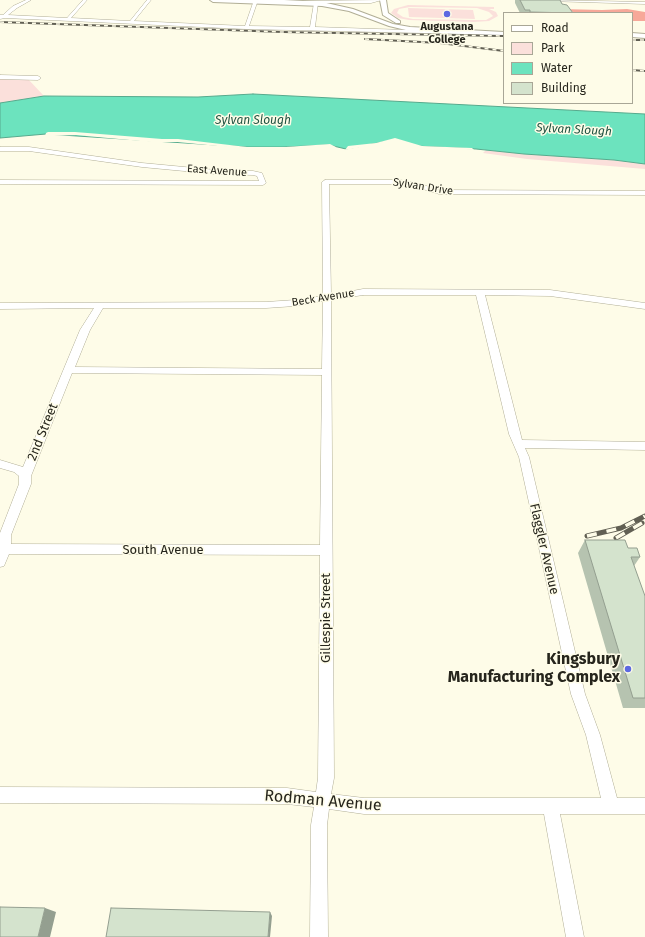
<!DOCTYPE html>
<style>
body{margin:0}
#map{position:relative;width:645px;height:937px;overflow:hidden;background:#fefce8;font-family:"Fira Sans",sans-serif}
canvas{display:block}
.legend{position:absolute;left:503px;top:12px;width:130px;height:92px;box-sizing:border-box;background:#fefce8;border:1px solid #a8a696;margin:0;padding:5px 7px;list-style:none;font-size:12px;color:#26251c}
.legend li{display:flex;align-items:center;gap:8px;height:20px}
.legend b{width:20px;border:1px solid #a8a696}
</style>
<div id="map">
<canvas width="645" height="937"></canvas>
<ul class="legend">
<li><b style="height:5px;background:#fff"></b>Road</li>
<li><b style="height:11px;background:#fbe0db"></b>Park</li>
<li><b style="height:11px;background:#6ce3be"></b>Water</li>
<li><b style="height:11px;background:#d4e3cd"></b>Building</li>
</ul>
</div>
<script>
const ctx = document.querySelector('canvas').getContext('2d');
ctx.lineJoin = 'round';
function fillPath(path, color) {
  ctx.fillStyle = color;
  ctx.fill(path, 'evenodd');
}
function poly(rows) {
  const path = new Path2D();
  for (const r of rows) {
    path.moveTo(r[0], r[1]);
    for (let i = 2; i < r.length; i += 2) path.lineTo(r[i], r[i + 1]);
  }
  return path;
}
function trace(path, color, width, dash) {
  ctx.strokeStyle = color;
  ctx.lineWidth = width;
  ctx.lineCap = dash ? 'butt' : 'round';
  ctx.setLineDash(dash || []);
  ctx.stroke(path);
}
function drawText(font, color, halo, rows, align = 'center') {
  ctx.font = font + ' "Fira Sans",sans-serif';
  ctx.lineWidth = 3;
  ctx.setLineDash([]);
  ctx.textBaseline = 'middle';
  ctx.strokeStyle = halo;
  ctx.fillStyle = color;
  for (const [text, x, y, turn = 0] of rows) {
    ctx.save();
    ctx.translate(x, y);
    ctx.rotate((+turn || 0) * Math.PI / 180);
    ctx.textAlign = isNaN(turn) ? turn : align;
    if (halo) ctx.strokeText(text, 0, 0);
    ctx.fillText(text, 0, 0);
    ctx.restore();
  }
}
fillPath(poly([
 [408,5,494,7,494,9,489,9,496,12,498,16,489,21,474,22,409,20,398,18,391,13,394,9],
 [410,7,477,8,489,12,493,16,486,20,474,20,413,19,403,17,397,13,399,9],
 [408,8,473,10,475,19,409,17],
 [0,79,28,79,44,96,0,103],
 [486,150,524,154,614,160,645,164,645,169,527,159,483,153]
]), '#fbe0db');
fillPath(poly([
 [560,9,602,10,627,9,645,12,645,21,632,21,632,13,578,13]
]), '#f7a899');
const water = poly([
 [253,94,645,114,645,164,614,160,524,154,476,149,415,146,394,140,346,149,329,145,283,147,247,147,46,134,0,138,0,103,44,96,198,97,253,94]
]);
fillPath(water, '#6ce3be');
trace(water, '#57aa8d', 1);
fillPath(poly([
 [48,132,75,132,162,139,178,139,247,147,286,147,330,144,336,147,336,149,329,147,283,149,247,149,178,142,151,142,76,135,45,136,46,133],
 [395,138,422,146,472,148,474,150,415,148,394,142,345,150,348,146,376,143]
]), '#fefce8');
const minor = poly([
 [26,0,31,0,17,8,8,15,67,18,83,0,87,0,71,18,130,21,147,0,151,0,134,21,245,26,254,0,258,0,249,26,310,27,314,3,298,3,296,1,382,0,371,3,318,3,315,27,468,32,470,33,468,34,246,29,5,18,0,19,0,15,3,15,13,6,26,0],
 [546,0,645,2,645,4,548,1,546,0],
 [0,75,38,76,41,78,38,80,0,79,0,75],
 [0,147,29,147,142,163,216,170,253,171,262,173,266,183,263,185,0,184,0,180,259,181,257,176,253,175,216,174,142,167,29,151,0,151,0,147],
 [325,180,400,180,416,183,440,190,645,191,645,195,439,194,413,186,400,184,329,184,331,295,363,289,550,290,645,303,645,309,550,296,485,295,522,440,645,442,645,450,525,448,529,457,585,694,600,735,617,798,645,798,645,814,560,814,584,937,566,937,544,814,364,814,329,809,327,825,328,937,310,937,311,825,314,807,287,804,0,803,0,787,287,788,316,792,318,778,320,555,9,554,4,566,0,567,0,533,19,484,19,476,14,472,0,468,0,460,23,467,80,330,94,308,0,309,0,303,266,302,295,300,323,296,322,182,325,180],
 [363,295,476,295,509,434,519,457,571,694,586,735,601,798,364,798,331,794,334,778,331,300,363,295],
 [323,301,322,369,75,367,90,330,103,308,266,308,295,306,323,301],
 [72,373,322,375,320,545,11,544,11,535,31,484,31,476,72,373]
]);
const major = poly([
 [210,0,284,0,322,2,353,9,393,24,410,27,504,32,504,36,410,31,389,26,349,11,322,6,213,2,210,0],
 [380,0,386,0,388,13,400,21,400,23,396,23,383,15,380,0],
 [632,33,645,34,645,38,632,37,632,33]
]);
trace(minor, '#b1ae96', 1);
trace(major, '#b1ae96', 2);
fillPath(minor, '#fff');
fillPath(major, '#fff');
const railFar1 = poly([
 [0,22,283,32,504,36],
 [365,39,440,43,504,51],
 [632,40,645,40],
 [632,70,645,71]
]);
const rail = poly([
 [587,536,621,528,645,516],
 [616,538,642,523]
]);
trace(railFar1, '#615f53', 2);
trace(rail, '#615f53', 5);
trace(railFar1, '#fefce8', 1.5, [4]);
trace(rail, '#fefce8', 3.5, [10]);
fillPath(poly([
 [515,0,550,0,562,4,573,13,520,13,515,3],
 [585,540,628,548,640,557,634,566,645,596,645,708,623,708,578,553]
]), '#b6c3b0');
fillPath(poly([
 [45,908,56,912,50,937,38,937],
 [270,912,272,916,270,937,268,937]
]), '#949f90');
const building = poly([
 [520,0,560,0,562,4,567,5,573,13,530,12,530,10,525,10,520,0],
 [585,540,625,540,628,548,637,548,640,557,631,557,645,596,645,698,633,698,585,540],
 [0,907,45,908,38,937,0,937,0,907],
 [111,908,270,912,268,937,106,937,111,908]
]);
fillPath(building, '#d4e3cd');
trace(building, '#949f90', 1);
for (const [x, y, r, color] of [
 [447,14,4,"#5c69e1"],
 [628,669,4,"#5c69e1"]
]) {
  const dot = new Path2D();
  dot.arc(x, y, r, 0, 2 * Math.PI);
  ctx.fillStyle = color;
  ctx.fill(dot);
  trace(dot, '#fefce8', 1.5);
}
drawText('bold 11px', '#26251c', '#fefce8', [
 ["Augustana",447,27],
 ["College",447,40]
]);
drawText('11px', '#26251c', '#fefce8', [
 ["East Avenue",217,171,4],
 ["Sylvan Drive",423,187,9],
 ["Beck Avenue",323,298,-9]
]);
drawText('italic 12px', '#205242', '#fefce8', [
 ["Sylvan Slough",253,121],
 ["Sylvan Slough",574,130,3]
]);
drawText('13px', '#26251c', '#fefce8', [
 ["2nd Street",43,432,-68],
 ["Flaggler Avenue",544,549,77],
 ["South Avenue",163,550],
 ["Gillespie Street",326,618,-90]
]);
drawText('bold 16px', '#26251c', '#fefce8', [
 ["Kingsbury",620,660],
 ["Manufacturing Complex",620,678]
], 'right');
drawText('16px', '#26251c', '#fefce8', [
 ["Rodman Avenue",323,801,5]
]);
</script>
